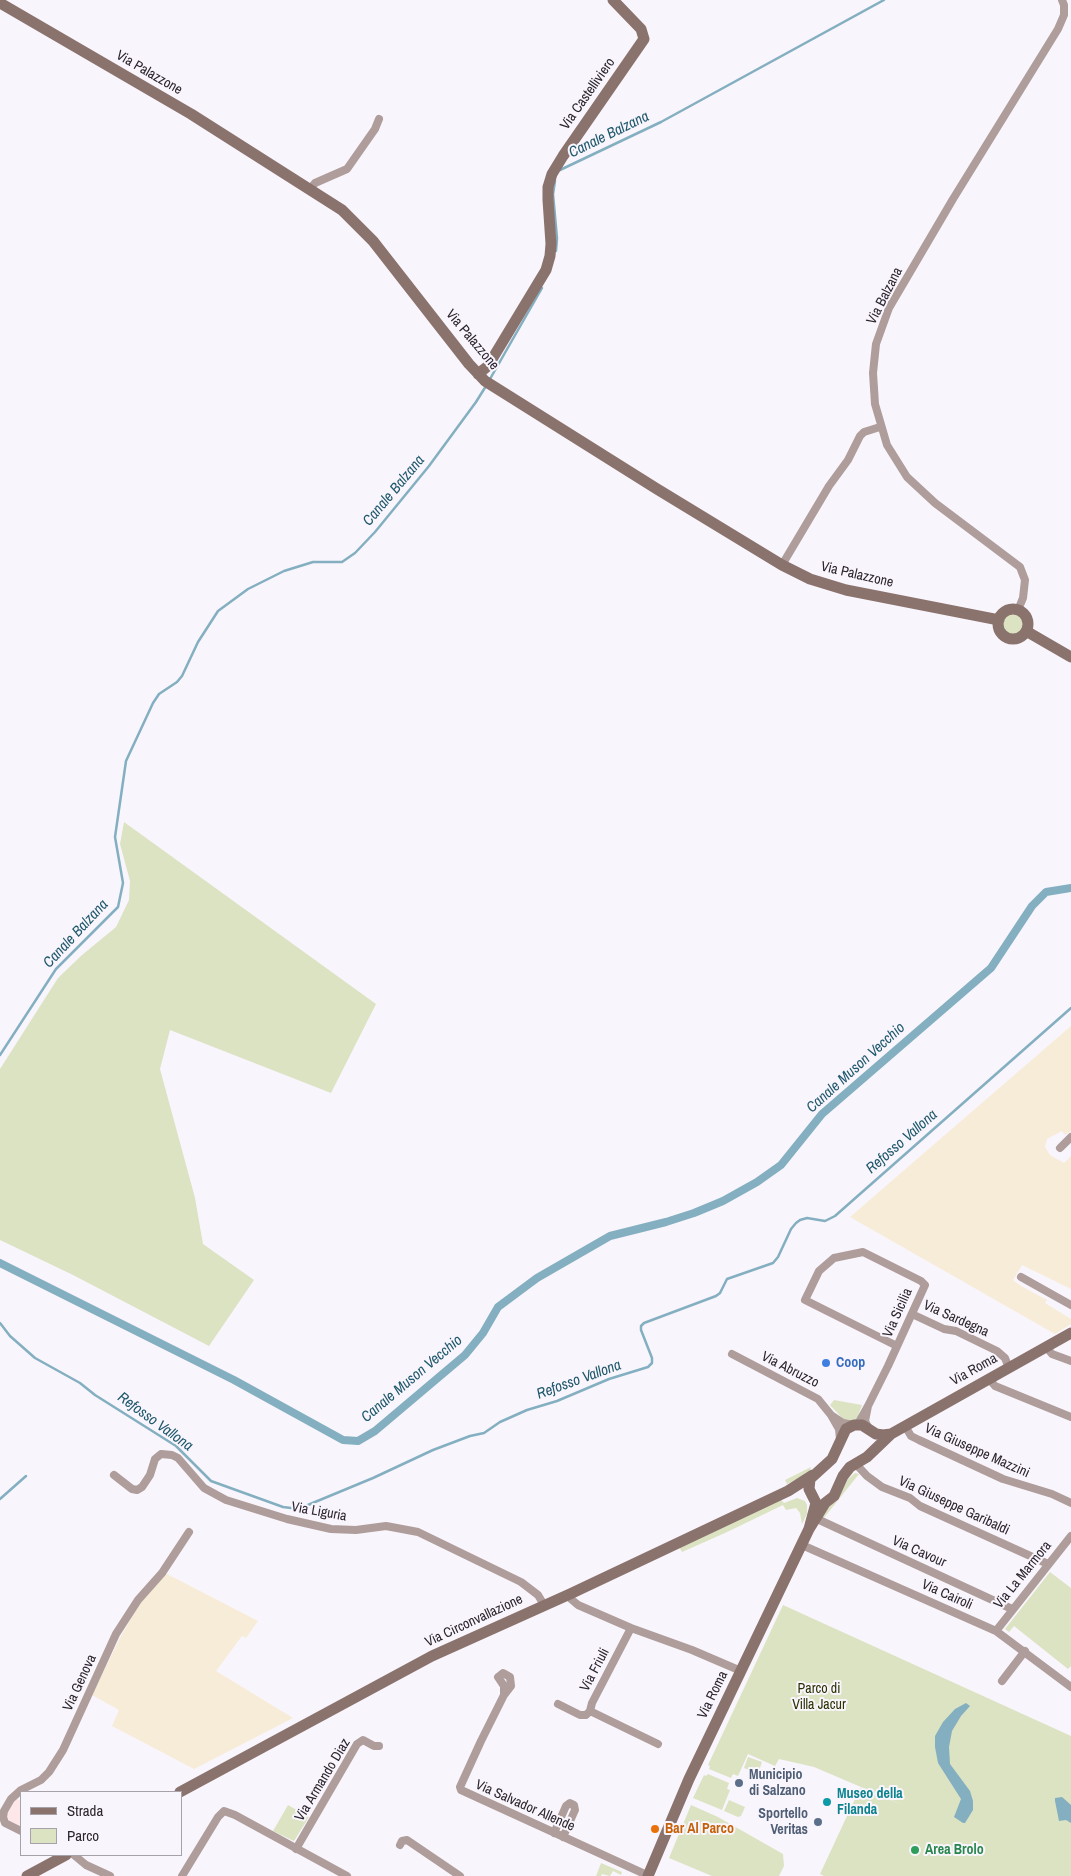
<!DOCTYPE html>
<style>
body{margin:0}
#map{position:relative;width:1071px;height:1876px;overflow:hidden;background:#f9f5fc;font-family:"Archivo Narrow",sans-serif}
canvas{display:block}
.legend{position:absolute;left:20px;top:1791px;width:162px;height:65px;box-sizing:border-box;background:#f9f5fc;border:1px solid #a7a2aa;margin:0;padding:6px 9px;list-style:none;font-size:15px;color:#2c2530}
.legend li{display:flex;align-items:center;gap:10px;height:25px}
.legend b{width:25px;border:1px solid #a7a2aa}
</style>
<div id="map">
<canvas width="1071" height="1876"></canvas>
<ul class="legend">
<li><b style="height:6px;background:#8a726d"></b>Strada</li>
<li><b style="height:14px;background:#dce3c2"></b>Parco</li>
</ul>
</div>
<script>
const ctx = document.querySelector('canvas').getContext('2d');
ctx.lineJoin = 'round';
function fillPath(path, color) {
  ctx.fillStyle = color;
  ctx.fill(path, 'evenodd');
}
function poly(rows) {
  const path = new Path2D();
  for (const r of rows) {
    if (r.length === 3) {
      path.moveTo(r[0] + r[2], r[1]);
      path.arc(r[0], r[1], r[2], 0, 2 * Math.PI);
      continue;
    }
    path.moveTo(r[0], r[1]);
    for (let i = 2; i < r.length; i += 2) path.lineTo(r[i], r[i + 1]);
  }
  return path;
}
function trace(path, color, width, dash) {
  ctx.strokeStyle = color;
  ctx.lineWidth = width;
  ctx.lineCap = dash ? 'butt' : 'round';
  ctx.setLineDash(dash || []);
  ctx.stroke(path);
}
function drawText(font, color, halo, rows, align = 'center') {
  ctx.font = font + ' "Archivo Narrow",sans-serif';
  ctx.lineWidth = 4;
  ctx.setLineDash([]);
  ctx.textBaseline = 'middle';
  ctx.strokeStyle = halo;
  ctx.fillStyle = color;
  for (const [text, x, y, turn = 0] of rows) {
    ctx.save();
    ctx.translate(x, y);
    ctx.rotate((+turn || 0) * Math.PI / 180);
    ctx.textAlign = isNaN(turn) ? turn : align;
    if (halo) ctx.strokeText(text, 0, 0);
    ctx.fillText(text, 0, 0);
    ctx.restore();
  }
}
fillPath(poly([
 [1071,1026,1071,1131,1065,1135,1062,1131,1047,1139,1045,1147,1050,1155,1064,1163,1071,1156,1071,1289,1022,1265,1013,1280,1021,1286,1047,1300,1045,1303,1071,1319,1071,1324,1055,1334,850,1217],
 [165,1573,258,1621,246,1638,242,1636,216,1671,293,1718,194,1769,112,1726,119,1710,92,1695,120,1638,145,1594]
]), '#f7ecd7');
fillPath(poly([
 [15,1798,21,1801,21,1828,11,1823,7,1818,6,1811]
]), '#fde7e9');
fillPath(poly([
 [1013,625,11],
 [124,822,376,1004,331,1093,170,1030,160,1069,195,1198,203,1244,254,1280,209,1346,73,1275,0,1240,0,1069,58,978,82,955,116,927,129,900,130,881,120,844],
 [834,1400,862,1405,857,1418,854,1420,847,1421,843,1419,830,1405],
 [811,1467,810,1471,804,1476,787,1484,785,1480],
 [855,1473,859,1474,823,1519,821,1517,827,1507,837,1501,848,1479],
 [797,1498,805,1501,807,1505,807,1514,802,1524,800,1513,796,1508,786,1510,783,1505,725,1533,682,1552,679,1547,780,1499,784,1503],
 [1050,1572,1071,1588,1071,1666,1068,1669,1014,1626,1009,1632,1005,1629],
 [783,1605,1071,1736,1071,1876,824,1876,820,1874,860,1788,903,1805,814,1767,779,1759,775,1766,748,1754,738,1776,733,1774,731,1778,709,1769,710,1766,708,1765],
 [748,1757,762,1762,758,1774,744,1768],
 [708,1774,729,1783,727,1789,730,1790,722,1810,693,1798,704,1775,706,1776],
 [729,1800,745,1807,741,1816,738,1817,724,1811],
 [288,1805,309,1817,294,1841,273,1831],
 [691,1805,718,1817,783,1854,784,1866,779,1876,712,1876,669,1858],
 [601,1863,622,1872,621,1875,613,1871,610,1876,602,1874,601,1876,596,1876]
]), '#dce3c2');
fillPath(poly([
 [966,1703,970,1706,961,1716,952,1731,949,1747,950,1764,970,1791,973,1801,973,1810,965,1823,963,1823,954,1817,961,1799,938,1763,935,1747,935,1736,943,1722,955,1709],
 [1062,1797,1071,1805,1071,1823,1066,1820,1059,1821,1055,1801,1055,1798]
]), '#83afc0');
trace(poly([
 [560,170,661,122,884,0],
 [555,181,553,194,557,238,556,251],
 [490,379,542,288],
 [0,1055,56,969,118,907,123,883,115,837,126,761,153,703,159,694,177,682,182,676,198,642,218,611,248,589,284,571,313,562,342,562,355,553,375,532,429,466,476,402,486,386],
 [0,1323,10,1336,35,1358,80,1383,95,1395,176,1446,211,1481,283,1507,291,1508,303,1507,373,1478,433,1450,470,1436,484,1433,500,1422,527,1410,557,1401,609,1379,648,1367,652,1363,652,1358,641,1330,641,1326,644,1323,716,1296,720,1293,727,1279,773,1263,778,1257,791,1229,796,1223,800,1220,807,1218,825,1221,835,1216,1071,1008],
 [0,1499,26,1476]
]), '#83afc0', 2.5);
trace(poly([
 [0,1263,234,1380,343,1440,358,1441,375,1431,465,1355,483,1333,498,1307,537,1278,610,1236,666,1222,694,1213,723,1201,757,1182,781,1165,822,1114,991,968,1032,906,1046,892,1071,888]
]), '#83afc0', 8);
trace(poly([
 [310,189,315,183,347,169,375,129,379,119],
 [782,565,829,486,848,460,860,436,864,432,880,427],
 [1018,610,1023,598,1025,580,1020,567,935,503,907,477,887,445,875,404,873,373,876,344,889,308,953,199,1058,29,1064,15,1064,5,1062,0],
 [1060,1148,1071,1137],
 [1021,1277,1071,1305],
 [912,1314,944,1329,956,1331,997,1351,1005,1358,1009,1368],
 [1046,1347,1052,1354,1071,1361],
 [732,1354,818,1399,831,1415],
 [989,1379,995,1386,1071,1417],
 [868,1406,888,1366,925,1285,921,1281,863,1252,834,1258,819,1271,805,1300,897,1346],
 [905,1426,911,1436,919,1440,1003,1479,1052,1494,1071,1503],
 [840,1439,839,1429,831,1415,843,1423,854,1425,859,1422,868,1406,865,1421,869,1429],
 [855,1463,867,1476,882,1487,910,1498,920,1506,1048,1564],
 [114,1475,132,1489,137,1490,142,1487,150,1475,155,1459,161,1454,172,1455,178,1458,204,1488,226,1500,287,1519,331,1529,356,1530,386,1526,418,1532,521,1582,538,1595,544,1605],
 [815,1518,1012,1609],
 [802,1545,996,1631,1071,1687],
 [570,1594,571,1599,578,1605,631,1628,692,1650,741,1671],
 [631,1628,592,1703,590,1711,658,1744],
 [996,1631,1071,1536],
 [1002,1681,1025,1651],
 [504,1695,504,1686,498,1677,503,1673,510,1677,511,1686,504,1695,481,1741,460,1787,461,1790,649,1876],
 [558,1704,580,1715,586,1715,590,1711],
 [21,1831,5,1823,3,1817,4,1811,11,1799,21,1790,41,1780,49,1772,63,1750,116,1634,138,1600,162,1573,189,1532],
 [554,1833,566,1806,570,1803,574,1805,575,1810,563,1837],
 [400,1845,402,1841,407,1840,460,1876],
 [296,1849,357,1744,363,1740,374,1746,379,1746],
 [74,1855,86,1865,110,1876],
 [182,1876,218,1817,224,1811,235,1815,347,1876]
]), '#ae9d9a', 8);
trace(poly([
 [0,3,191,114,342,210,373,241,469,364,485,381,657,489,782,565,810,579,846,590,999,620],
 [478,374,488,366,494,356,546,270,550,256,551,244,548,200,548,187,552,174,563,156,644,39,641,29,613,0],
 [1013,624,15],
 [1026,631,1071,657],
 [891,1434,1071,1333],
 [180,1792,432,1656,570,1594,788,1491,813,1475],
 [27,1876,66,1855],
 [648,1876,689,1779,809,1529,825,1503,834,1496,843,1476,850,1467,867,1457,891,1434,883,1435,876,1434,862,1425,854,1425,846,1429,832,1459,810,1479,809,1489,816,1503,809,1529]
]), '#8a726d', 11);
for (const [x, y, r, color] of [
 [826,1363,5,"#3f7fe0"],
 [739,1783,5,"#5c6f8a"],
 [827,1802,5,"#0f9aa8"],
 [818,1822,5,"#5c6f8a"],
 [655,1829,5,"#e8710a"],
 [915,1850,5,"#2e9e5b"]
]) {
  const dot = new Path2D();
  dot.arc(x, y, r, 0, 2 * Math.PI);
  ctx.fillStyle = color;
  ctx.fill(dot);
  trace(dot, '#f9f5fc', 2);
}
drawText('14px', '#2c2530', '#f9f5fc', [
 ["Via Palazzone",149,73,30],
 ["Via Castelliviero",588,94,-55],
 ["Via Balzana",885,296,-63],
 ["Via Palazzone",472,340,50],
 ["Via Palazzone",857,575,13],
 ["Via Sicilia",898,1313,-66],
 ["Via Sardegna",956,1319,24],
 ["Via Abruzzo",790,1370,27],
 ["Via Roma",974,1370,-29],
 ["Via Giuseppe Mazzini",977,1451,24],
 ["Via Giuseppe Garibaldi",954,1506,25],
 ["Via Liguria",319,1512,10],
 ["Via Cavour",919,1552,24],
 ["Via La Marmora",1023,1575,-51],
 ["Via Cairoli",947,1595,24],
 ["Via Circonvallazione",474,1621,-25],
 ["Via Friuli",595,1670,-62],
 ["Via Genova",80,1683,-65],
 ["Via Roma",713,1695,-64],
 ["Via Armando Diaz",323,1780,-59],
 ["Via Salvador Allende",525,1806,24]
]);
drawText('bold 14px', '#366cbe', '#f9f5fc', [
 ["Coop",836,1363]
], 'left');
drawText('14px', '#2b3001', '#f9f5fc', [
 ["Parco di",819,1689],
 ["Villa Jacur",819,1705]
]);
drawText('bold 14px', '#4e5e75', '#f9f5fc', [
 ["Municipio",749,1775],
 ["di Salzano",749,1791],
 ["Sportello",808,1814,"right"],
 ["Veritas",808,1830,"right"]
], 'left');
drawText('bold 14px', '#0d838f', '#f9f5fc', [
 ["Museo della",837,1794],
 ["Filanda",837,1810]
], 'left');
drawText('bold 14px', '#c56008', '#f9f5fc', [
 ["Bar Al Parco",665,1829]
], 'left');
drawText('bold 14px', '#27864d', '#f9f5fc', [
 ["Area Brolo",925,1850]
], 'left');
drawText('italic 15px', '#1f586c', '#f9f5fc', [
 ["Canale Balzana",609,135,-26],
 ["Canale Balzana",394,491,-50],
 ["Canale Balzana",76,934,-47],
 ["Canale Muson Vecchio",856,1068,-42],
 ["Refosso Vallona",902,1142,-41],
 ["Canale Muson Vecchio",412,1379,-40],
 ["Refosso Vallona",579,1380,-20],
 ["Refosso Vallona",155,1422,36]
]);
</script>
